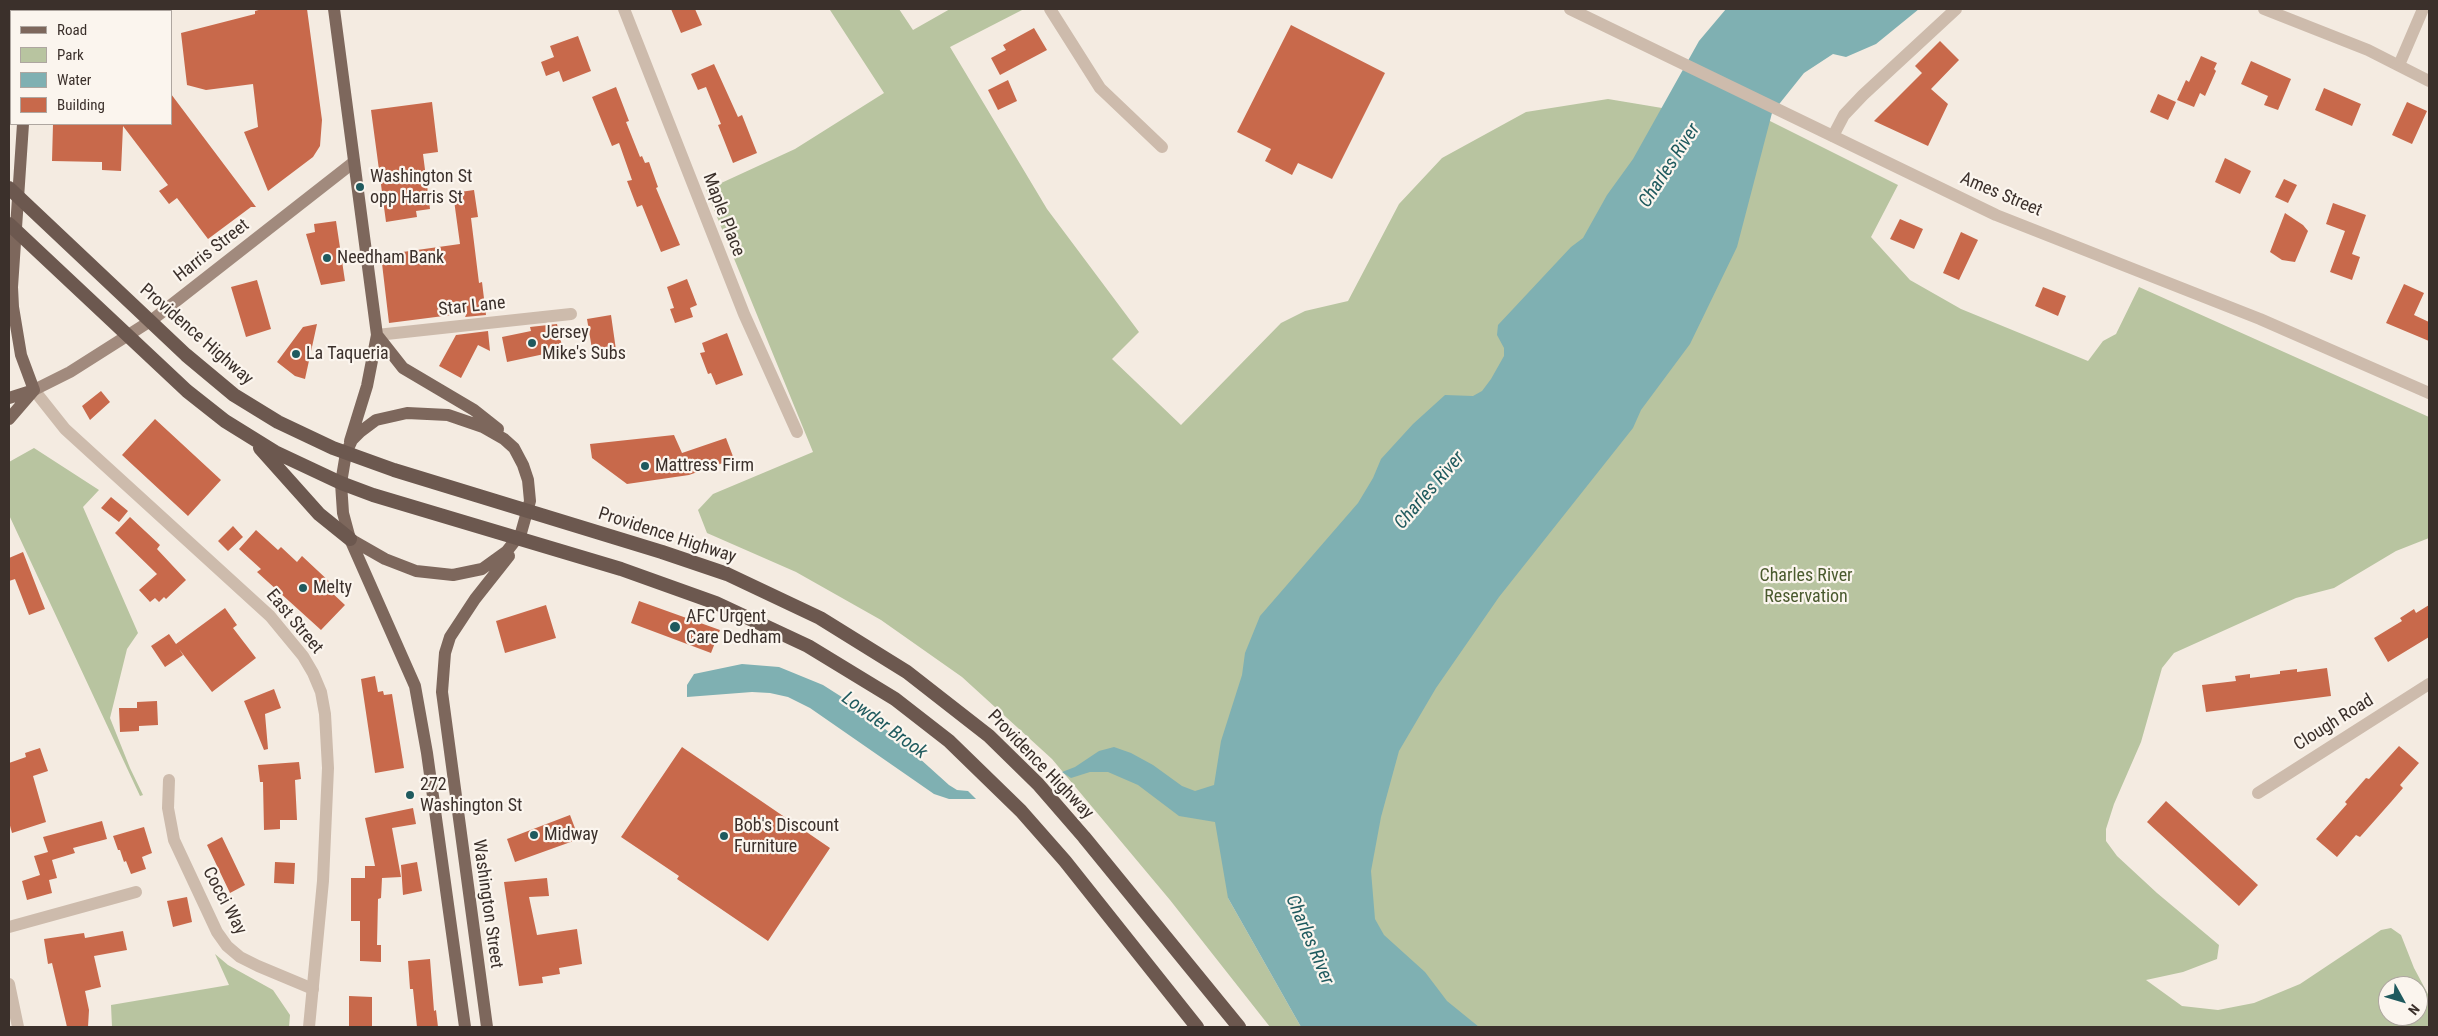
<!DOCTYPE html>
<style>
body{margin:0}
#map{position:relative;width:2438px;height:1036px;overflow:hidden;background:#f4ebe1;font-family:"Roboto Condensed",sans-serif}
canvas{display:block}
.frame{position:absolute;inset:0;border:10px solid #3b302b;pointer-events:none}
.legend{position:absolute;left:10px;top:10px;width:162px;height:115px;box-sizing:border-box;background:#fbf5ee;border:1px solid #aea6a0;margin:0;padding:6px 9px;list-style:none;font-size:15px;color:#3b302b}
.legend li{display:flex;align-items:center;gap:10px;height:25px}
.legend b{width:25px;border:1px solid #aea6a0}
.north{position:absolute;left:2378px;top:976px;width:50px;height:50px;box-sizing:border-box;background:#fbf5ee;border:1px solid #aea6a0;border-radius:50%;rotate:129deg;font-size:14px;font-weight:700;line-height:20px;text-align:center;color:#3b302b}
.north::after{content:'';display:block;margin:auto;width:18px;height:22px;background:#1f5a5e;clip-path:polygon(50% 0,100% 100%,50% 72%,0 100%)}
</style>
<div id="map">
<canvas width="2438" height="1036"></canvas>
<div class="frame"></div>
<ul class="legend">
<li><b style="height:6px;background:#7d675c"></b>Road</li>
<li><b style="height:14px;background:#b8c4a0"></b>Park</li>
<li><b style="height:14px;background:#7fb0b2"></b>Water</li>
<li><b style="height:14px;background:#c8694b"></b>Building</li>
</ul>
<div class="north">N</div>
</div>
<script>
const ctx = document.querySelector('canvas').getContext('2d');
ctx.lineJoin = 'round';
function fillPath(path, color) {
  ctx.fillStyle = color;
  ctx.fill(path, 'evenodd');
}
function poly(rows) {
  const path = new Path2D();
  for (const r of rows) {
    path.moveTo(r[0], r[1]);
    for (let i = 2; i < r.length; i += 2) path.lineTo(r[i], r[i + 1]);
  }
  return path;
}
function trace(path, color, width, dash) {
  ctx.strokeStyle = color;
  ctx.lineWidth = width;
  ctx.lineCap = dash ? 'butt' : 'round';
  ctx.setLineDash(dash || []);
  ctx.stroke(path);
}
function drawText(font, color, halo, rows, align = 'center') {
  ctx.font = font + ' "Roboto Condensed",sans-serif';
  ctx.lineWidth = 4.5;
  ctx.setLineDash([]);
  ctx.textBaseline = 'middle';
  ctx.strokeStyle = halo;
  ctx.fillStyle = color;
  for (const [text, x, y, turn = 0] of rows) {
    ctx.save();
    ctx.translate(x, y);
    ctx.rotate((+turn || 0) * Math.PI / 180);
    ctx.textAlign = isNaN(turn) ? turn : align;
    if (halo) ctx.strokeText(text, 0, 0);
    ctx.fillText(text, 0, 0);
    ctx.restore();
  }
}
fillPath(poly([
 [832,9,899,9,913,30,950,9,1024,9,950,47,1047,209,1139,332,1112,359,1181,425,1281,323,1305,311,1348,301,1399,204,1442,158,1526,112,1608,99,1662,108,1674,120,1520,353,1228,898,1301,1027,1270,1027,1170,900,1052,759,962,677,881,620,796,572,707,533,698,510,713,494,813,452,706,190,795,149,884,93,830,10],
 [1726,99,1898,185,1871,237,1910,280,1961,309,2088,361,2103,341,2116,334,2139,287,2429,417,2429,538,2396,551,2334,588,2296,598,2174,653,2162,668,2141,742,2114,804,2106,829,2106,841,2117,856,2157,893,2219,945,2217,959,2183,972,2146,980,2182,1006,2218,1010,2254,1003,2300,984,2381,930,2391,928,2401,935,2414,968,2429,996,2429,1027,1382,1027,1305,842],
 [2388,986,2418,986,2418,1016,2388,1016],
 [34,448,99,490,83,507,138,633,127,649,110,718,130,768,143,795,140,796,9,515,9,462],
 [215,954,228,965,273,990,290,1015,289,1027,112,1027,111,1005,229,985]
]), '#b8c4a0');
fillPath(poly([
 [1726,9,1919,9,1876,44,1846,57,1833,54,1804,73,1772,113,1737,247,1690,344,1641,410,1633,428,1499,597,1436,688,1399,751,1381,817,1371,871,1375,919,1384,935,1425,972,1447,1001,1479,1027,1301,1027,1228,898,1215,822,1179,816,1138,785,1108,772,1090,772,1071,778,1062,772,1075,767,1099,751,1114,747,1131,753,1153,765,1182,786,1195,791,1214,785,1221,741,1242,675,1245,653,1260,616,1358,503,1373,478,1381,459,1413,424,1445,395,1473,396,1482,391,1491,379,1504,356,1504,348,1497,335,1498,325,1571,247,1583,238,1607,195,1633,159,1699,41],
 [742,664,779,667,823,685,856,706,899,740,949,785,957,790,968,791,976,799,949,799,934,794,810,708,788,697,770,693,752,692,687,697,687,685,694,674]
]), '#7fb0b2');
fillPath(poly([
 [262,9,307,9,322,120,320,146,313,157,268,191,244,132,258,127,253,84,206,90,187,85,181,33,255,14,255,11],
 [671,9,695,9,702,25,681,33],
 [1291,25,1385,73,1332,179,1298,163,1292,175,1265,161,1271,149,1237,132],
 [1034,28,1047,50,1000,75,991,58,1006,50,1003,45],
 [578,36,591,71,563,82,559,71,546,76,541,62,554,57,550,46],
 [1940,41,1959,60,1931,89,1948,104,1928,146,1874,121,1922,73,1915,66],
 [2201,56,2217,63,2214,69,2216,71,2205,96,2200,93,2194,107,2177,100,2186,80,2189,82],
 [2251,61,2291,79,2278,110,2264,105,2268,96,2241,84],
 [714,64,738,117,742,115,757,153,733,163,718,125,721,124,706,87,698,90,691,74],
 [1008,80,1017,101,998,110,988,90],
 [616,87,629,121,626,122,640,157,642,156,645,163,649,162,658,187,656,188,680,245,661,252,642,205,637,207,627,181,632,180,619,143,612,146,592,97],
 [2324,88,2361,104,2352,126,2315,110],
 [171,94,256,207,251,207,208,239,177,198,169,204,159,191,168,185,123,126,121,171,102,170,102,162,52,161,53,124,171,124],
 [2158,94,2176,102,2168,120,2150,112],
 [432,102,438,152,423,154,430,209,416,211,417,217,386,222,371,110],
 [2407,102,2427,111,2412,144,2392,135],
 [2225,158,2251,171,2240,194,2215,182],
 [2284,179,2297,185,2288,203,2275,197],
 [474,190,478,217,471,218,479,283,482,282,486,315,465,317,467,313,389,323,381,255,460,244,453,193],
 [2333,203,2366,215,2352,254,2360,257,2352,280,2330,272,2345,231,2326,224],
 [2285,213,2303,225,2308,231,2295,262,2282,260,2270,252],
 [1900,219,1923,229,1914,249,1890,239],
 [336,221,345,281,321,285,306,234,315,232,314,224],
 [1961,232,1978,240,1959,280,1943,273],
 [687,279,697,305,690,308,693,317,675,323,670,309,674,308,667,287],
 [257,280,271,329,246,337,231,287],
 [2404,284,2424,293,2414,315,2429,322,2429,341,2386,323],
 [2043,287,2066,296,2058,316,2035,306],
 [611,315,617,357,594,361,587,319],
 [317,324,305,379,295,376,277,362,303,327],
 [557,324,563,350,507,362,502,337,531,331,530,327],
 [488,331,490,351,478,345,461,378,439,366,456,335],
 [727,333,743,375,716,385,711,373,708,374,700,353,705,352,702,343],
 [101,391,110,402,90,420,82,406],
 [155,419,221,480,188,516,122,455],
 [674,435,682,453,726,438,734,459,689,475,627,484,592,458,590,444],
 [111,497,128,511,119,522,101,508],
 [130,517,160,545,157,549,186,580,166,599,164,597,159,602,155,598,150,602,139,590,157,574,115,533],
 [233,526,243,537,228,551,218,541],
 [256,530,278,550,281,547,297,562,302,556,333,585,329,590,345,605,321,630,257,572,261,569,239,549],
 [23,552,45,609,29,615,15,579,9,581,9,558],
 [639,601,720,630,711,653,631,623],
 [546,605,556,638,505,653,496,621],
 [2429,605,2429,637,2388,662,2374,638,2402,621,2400,618,2414,609,2416,613],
 [225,608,237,625,233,628,256,658,212,692,179,649,183,655,165,667,151,646,169,634,176,644],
 [2327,668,2331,696,2206,712,2202,685,2236,681,2235,676,2250,674,2250,678,2280,674,2280,671,2297,669,2297,672],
 [375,676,378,692,383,691,384,695,392,694,404,768,375,773,361,679],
 [274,689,281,708,265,714,268,749,264,750,244,701],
 [157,701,158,725,139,726,139,731,120,732,119,708,137,708,137,702],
 [2399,746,2419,763,2400,785,2403,788,2391,802,2360,837,2356,835,2337,857,2316,839,2347,804,2345,802,2366,778,2369,779],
 [682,747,830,848,768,941,677,879,679,876,621,837],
 [40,748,48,771,33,776,46,822,12,833,9,822,9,763,26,757,25,753],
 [299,762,301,779,295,780,297,820,280,820,280,829,264,830,263,782,260,782,258,765],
 [2166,801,2258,885,2239,906,2147,822],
 [413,808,416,824,392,828,401,877,382,878,381,898,378,899,377,945,381,945,381,962,360,961,360,921,351,921,351,878,365,878,365,866,375,866,365,818],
 [570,815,579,839,515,862,507,839],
 [102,821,107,839,73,848,75,853,52,860,57,878,49,880,52,893,27,900,22,881,40,875,34,856,48,852,43,837],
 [144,827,152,853,142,857,146,869,131,874,126,861,124,862,120,850,118,850,113,836],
 [222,837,245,885,230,893,207,845],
 [275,862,295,863,294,884,274,883],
 [417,862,422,891,403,895,401,865],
 [547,878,549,896,529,897,537,935,577,929,582,964,559,968,560,974,542,977,543,983,519,986,504,882],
 [187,897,192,922,173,927,167,901],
 [123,931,127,950,94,956,101,987,85,991,89,1010,88,1027,67,1027,52,963,48,964,44,939,84,933,85,938],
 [430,959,434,1011,436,1010,438,1027,417,1027,413,989,410,989,408,961],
 [349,996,372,997,372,1027,349,1027]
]), '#c8694b');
trace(poly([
 [624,9,744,314,797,432],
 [1050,9,1100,88,1162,147],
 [2264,9,2368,50,2429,81],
 [2399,65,2423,9],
 [1833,136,1844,115,1863,95,1956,9],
 [377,335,571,314],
 [169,780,168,808,174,840,217,932,227,946,240,957,258,966,313,989],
 [2258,793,2429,684],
 [9,927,136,892],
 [9,984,18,1027]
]), '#cdbbac', 12);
trace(poly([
 [1570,9,1996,215,2260,319,2429,393],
 [34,390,65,429,270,616,303,656,313,673,321,692,325,714,328,768,323,881,309,1027]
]), '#cdbbac', 12);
trace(poly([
 [34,390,70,372,152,320,354,162]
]), '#a18a7d', 12);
trace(poly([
 [334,9,377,335,367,386,350,441],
 [38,11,39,9],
 [23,124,12,287,13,307,21,355,34,390],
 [377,335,403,368,474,410,498,429],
 [9,398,34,390],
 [9,419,34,390],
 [350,539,385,559,416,571,453,575,482,569,507,551,521,533,530,501,528,480,523,465,514,448,504,439,483,427,448,415,407,413,376,420,360,432,352,440,346,453,341,483,343,513,350,539,415,686,427,753,465,1027],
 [487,1027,442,692,445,653,450,637,475,599,509,556]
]), '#7d675c', 12);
trace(poly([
 [9,188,186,355,234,395,278,422,333,448,394,470,662,552,727,574,820,618,907,672,989,736,1038,784,1084,837,1239,1027],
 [9,224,187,391,225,421,275,452,341,483,373,495,621,569,716,603,808,646,895,699,949,741,1021,811,1065,861,1197,1027],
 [260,448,319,514,350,539]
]), '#6c584f', 14);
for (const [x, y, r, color] of [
 [360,187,5,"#1f5a5e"],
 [327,258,5,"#1f5a5e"],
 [532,343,5,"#1f5a5e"],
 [296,354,5,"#1f5a5e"],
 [645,466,5,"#1f5a5e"],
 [303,588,5,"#1f5a5e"],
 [675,627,6,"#1f5a5e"],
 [410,795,5,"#1f5a5e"],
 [534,835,5,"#1f5a5e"],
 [724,836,5,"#1f5a5e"]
]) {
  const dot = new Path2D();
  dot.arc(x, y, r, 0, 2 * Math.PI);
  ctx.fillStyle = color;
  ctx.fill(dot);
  trace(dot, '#fbf5ee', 2);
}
drawText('18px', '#3b302b', '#fbf5ee', [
 ["Washington St",370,177],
 ["opp Harris St",370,198],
 ["Needham Bank",337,258],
 ["Jersey",542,333],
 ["Mike's Subs",542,354],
 ["La Taqueria",306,354],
 ["Mattress Firm",655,466],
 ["Melty",313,588],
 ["AFC Urgent",686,617],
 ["Care Dedham",686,638],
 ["272",420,785],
 ["Washington St",420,806],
 ["Bob's Discount",734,826],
 ["Furniture",734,847],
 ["Midway",544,835]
], 'left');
drawText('18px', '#3b302b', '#fbf5ee', [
 ["Ames Street",2001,195,23],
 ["Maple Place",723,215,69],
 ["Harris Street",212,251,-38],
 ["Star Lane",472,307,-6],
 ["Providence Highway",196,335,41],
 ["Providence Highway",667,536,18],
 ["East Street",294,622,50],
 ["Clough Road",2334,723,-32],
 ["Providence Highway",1040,765,46],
 ["Cocci Way",224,901,62],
 ["Washington Street",487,904,82]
]);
drawText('18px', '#4a5a2e', '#fbf5ee', [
 ["Charles River",1806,576],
 ["Reservation",1806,597]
]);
drawText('italic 19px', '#1f5a5e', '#fbf5ee', [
 ["Charles River",1670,166,-57],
 ["Charles River",1430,491,-49],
 ["Lowder Brook",884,726,36],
 ["Charles River",1309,940,67]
]);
</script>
